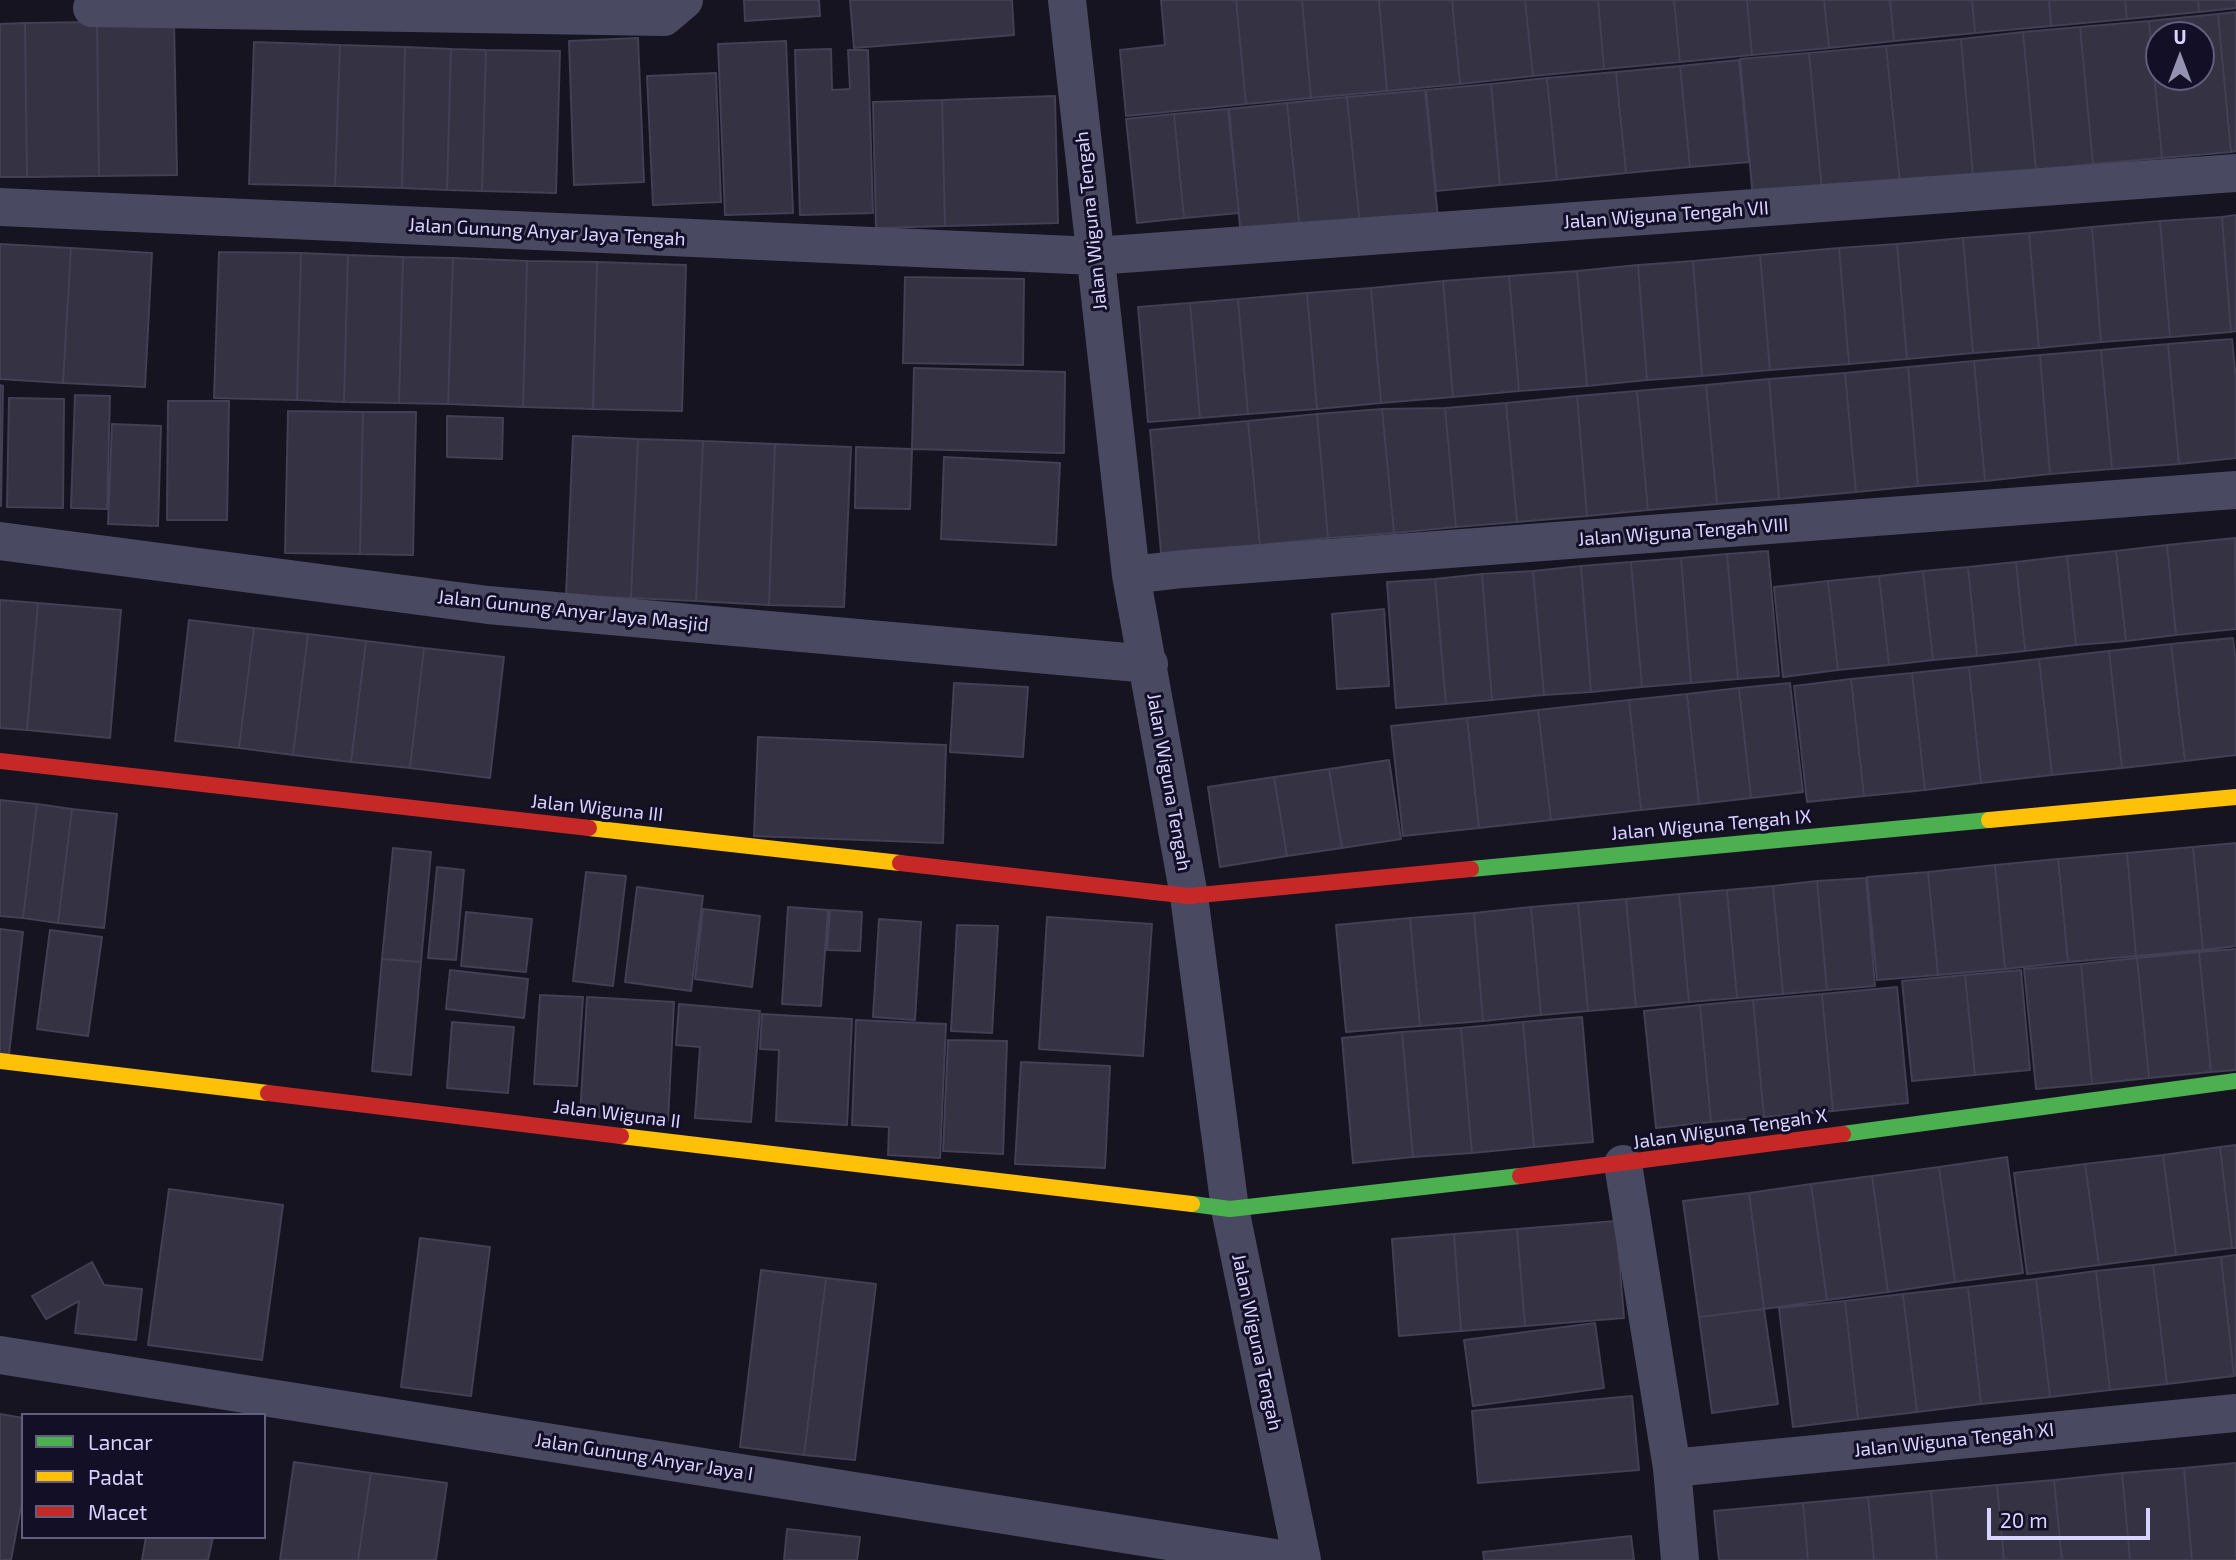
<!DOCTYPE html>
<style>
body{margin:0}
#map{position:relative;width:2236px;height:1560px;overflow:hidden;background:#161421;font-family:"Exo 2",sans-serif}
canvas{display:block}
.legend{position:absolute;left:21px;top:1413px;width:245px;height:126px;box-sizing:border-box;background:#130f26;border:2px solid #625e7d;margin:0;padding:9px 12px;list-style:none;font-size:21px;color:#d9d4ff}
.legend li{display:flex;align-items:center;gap:14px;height:35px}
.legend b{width:35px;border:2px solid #625e7d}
.north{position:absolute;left:2145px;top:21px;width:70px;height:70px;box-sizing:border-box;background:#130f26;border:2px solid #625e7d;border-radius:50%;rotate:0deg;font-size:19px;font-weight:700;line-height:28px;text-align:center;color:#d9d4ff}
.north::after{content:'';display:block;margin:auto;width:24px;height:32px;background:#9591b1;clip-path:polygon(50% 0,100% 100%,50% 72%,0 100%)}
.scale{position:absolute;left:1987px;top:1508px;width:163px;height:32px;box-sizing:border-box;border:4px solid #d9d4ff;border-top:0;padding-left:9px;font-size:21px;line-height:24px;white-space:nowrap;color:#d9d4ff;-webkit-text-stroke:5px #130f26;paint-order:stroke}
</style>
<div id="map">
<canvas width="2236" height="1560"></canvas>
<ul class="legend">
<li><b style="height:9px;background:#4caf50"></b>Lancar</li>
<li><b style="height:9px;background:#ffc107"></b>Padat</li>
<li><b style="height:9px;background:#c62828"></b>Macet</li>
</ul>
<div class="north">U</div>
<div class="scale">20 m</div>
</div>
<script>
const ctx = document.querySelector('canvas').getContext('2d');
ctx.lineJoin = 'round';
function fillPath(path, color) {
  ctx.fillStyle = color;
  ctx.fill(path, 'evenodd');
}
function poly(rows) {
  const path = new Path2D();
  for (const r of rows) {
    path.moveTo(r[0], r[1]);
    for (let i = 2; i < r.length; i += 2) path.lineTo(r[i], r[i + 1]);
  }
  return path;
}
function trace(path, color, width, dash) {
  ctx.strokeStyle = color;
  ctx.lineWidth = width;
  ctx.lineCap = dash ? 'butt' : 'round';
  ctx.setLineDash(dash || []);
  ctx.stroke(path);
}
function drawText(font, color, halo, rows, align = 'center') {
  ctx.font = font + ' "Exo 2",sans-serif';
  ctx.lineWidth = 6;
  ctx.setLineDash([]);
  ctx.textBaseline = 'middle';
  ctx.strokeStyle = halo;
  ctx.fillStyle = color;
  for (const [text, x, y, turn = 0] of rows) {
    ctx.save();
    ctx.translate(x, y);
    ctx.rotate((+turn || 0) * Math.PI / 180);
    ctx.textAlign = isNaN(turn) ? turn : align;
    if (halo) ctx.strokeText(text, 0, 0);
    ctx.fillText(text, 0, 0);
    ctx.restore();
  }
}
const building = poly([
 [744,0,819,0,820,16,745,21,744,0],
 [850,0,1012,0,1014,35,854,48,850,0],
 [1161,0,1236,0,1246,104,1126,116,1120,50,1165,45,1161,0],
 [1236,0,1302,0,1311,98,1246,104,1236,0],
 [1302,0,1379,0,1387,91,1311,98,1302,0],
 [1379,0,1452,0,1460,84,1387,91,1379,0],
 [1452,0,1525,0,1533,76,1460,84,1452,0],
 [1525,0,1598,0,1604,69,1533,76,1525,0],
 [1598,0,1674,0,1680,62,1604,69,1598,0],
 [1674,0,1747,0,1752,55,1680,62,1674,0],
 [1747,0,1824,0,1829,48,1752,55,1747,0],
 [1824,0,1890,0,1894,41,1829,48,1824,0],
 [1890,0,1972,0,1975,33,1894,41,1890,0],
 [1972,0,2049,0,2051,26,1975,33,1972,0],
 [2049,0,2125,0,2127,19,2051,26,2049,0],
 [2125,0,2198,0,2199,12,2127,19,2125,0],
 [2198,0,2236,0,2236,8,2199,12,2198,0],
 [2236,12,2236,151,2231,152,2218,14,2236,12],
 [2218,14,2231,152,2162,158,2149,21,2218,14],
 [2159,35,2201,35,2201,77,2159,77,2159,35],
 [174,21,177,175,99,176,97,22,174,21],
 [2149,21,2162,158,2093,164,2080,27,2149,21],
 [97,22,99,176,27,177,25,23,97,22],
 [25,23,27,177,0,177,0,24,25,23],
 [2080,27,2093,164,2036,170,2023,32,2080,27],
 [2023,32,2036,170,1973,176,1961,39,2023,32],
 [638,38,644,182,574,185,569,41,638,38],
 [1961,39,1973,176,1900,183,1886,46,1961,39],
 [786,41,793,213,725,215,718,44,786,41],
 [254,42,340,45,335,186,249,184,254,42],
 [340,45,405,47,402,188,335,186,340,45],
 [1886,46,1900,183,1822,191,1809,53,1886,46],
 [405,47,451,49,447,190,402,188,405,47],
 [451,49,486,50,482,191,447,190,451,49],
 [831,49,832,90,850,89,848,50,868,50,873,213,800,215,795,50,831,49],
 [486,50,560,51,556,193,482,191,486,50],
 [1809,53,1822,191,1753,198,1740,59,1809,53],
 [1739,60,1749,162,1690,167,1680,66,1739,60],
 [1680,66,1690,167,1626,173,1616,72,1680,66],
 [1616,72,1626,173,1557,180,1547,78,1616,72],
 [716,73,721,202,653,205,647,76,716,73],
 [1547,78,1557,180,1500,185,1491,84,1547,78],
 [1491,84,1500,185,1436,191,1426,90,1491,84],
 [1425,90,1438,218,1360,226,1347,97,1425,90],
 [1055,96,1058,223,945,226,942,100,1055,96],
 [1347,97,1360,226,1300,232,1287,103,1347,97],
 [942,100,945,226,876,228,873,102,942,100],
 [1287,103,1300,232,1241,237,1229,109,1287,103],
 [1228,109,1239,213,1184,218,1174,114,1228,109],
 [1174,114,1184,218,1137,223,1126,119,1174,114],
 [2236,215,2236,331,2231,332,2222,217,2236,215],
 [2222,217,2231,332,2170,337,2160,221,2222,217],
 [2160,221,2170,337,2101,342,2092,227,2160,221],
 [2092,227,2101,342,2039,348,2029,233,2092,227],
 [2029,233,2039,348,1973,353,1963,238,2029,233],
 [1963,238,1973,353,1907,359,1897,244,1963,238],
 [0,244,71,248,63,383,0,379,0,244],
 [1897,244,1907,359,1849,364,1839,248,1897,244],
 [71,248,152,253,145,387,63,383,71,248],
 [1839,248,1849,364,1770,370,1760,255,1839,248],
 [219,252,301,253,297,400,214,398,219,252],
 [301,253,348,255,344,402,297,400,301,253],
 [348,255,403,257,399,403,344,402,348,255],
 [1760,255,1770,370,1702,376,1693,261,1760,255],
 [403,257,453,258,448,404,399,403,403,257],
 [453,258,527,261,523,407,448,404,453,258],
 [527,261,597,262,593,409,523,407,527,261],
 [1693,261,1702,376,1647,380,1638,265,1693,261],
 [597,262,686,265,682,411,593,409,597,262],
 [1638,265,1647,380,1587,386,1577,271,1638,265],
 [1577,271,1587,386,1519,391,1509,276,1577,271],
 [1509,276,1519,391,1453,397,1443,281,1509,276],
 [905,277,1024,279,1023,365,903,363,905,277],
 [1443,281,1453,397,1381,403,1371,288,1443,281],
 [1371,288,1381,403,1317,409,1307,293,1371,288],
 [1307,293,1317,409,1248,414,1238,299,1307,293],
 [1238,299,1248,414,1200,418,1190,303,1238,299],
 [1190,303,1200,418,1148,422,1138,307,1190,303],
 [2232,339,2236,379,2236,458,2179,464,2168,344,2232,339],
 [2168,344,2179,464,2112,469,2101,350,2168,344],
 [2101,350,2112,469,2050,474,2040,355,2101,350],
 [2040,355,2050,474,1985,481,1974,361,2040,355],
 [1974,361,1985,481,1918,486,1908,367,1974,361],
 [1908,367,1918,486,1856,492,1845,373,1908,367],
 [914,368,1065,372,1064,453,912,449,914,368],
 [1845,373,1856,492,1779,499,1769,379,1845,373],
 [1769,379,1779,499,1717,504,1706,385,1769,379],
 [0,385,3,386,1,506,0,506,0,385],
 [1706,385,1717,504,1648,510,1637,391,1706,385],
 [1637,391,1648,510,1587,516,1577,396,1637,391],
 [75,395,110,396,107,509,71,508,75,395],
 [1577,396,1587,516,1517,522,1506,403,1577,396],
 [9,398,64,399,63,508,7,507,9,398],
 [168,401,229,401,227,520,167,520,168,401],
 [1506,403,1517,522,1456,527,1445,408,1506,403],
 [1445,408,1456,527,1394,533,1382,409,1445,408],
 [1382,409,1394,533,1328,538,1317,414,1382,409],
 [288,411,363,412,360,554,285,553,288,411],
 [363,412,416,412,413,555,360,554,363,412],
 [1317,414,1328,538,1260,545,1248,421,1317,414],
 [447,416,503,418,502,459,447,457,447,416],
 [1248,421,1260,545,1161,553,1150,430,1248,421],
 [112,424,161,426,158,526,108,524,112,424],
 [573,436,638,439,631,598,566,596,573,436],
 [638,439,703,441,696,601,631,598,638,439],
 [703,441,775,444,769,605,696,601,703,441],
 [775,444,851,447,844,607,769,605,775,444],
 [856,447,912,449,910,509,855,508,856,447],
 [944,457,1060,463,1056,545,941,539,944,457],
 [2235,538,2236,629,2176,635,2167,545,2235,538],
 [2167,545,2176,635,2126,641,2116,551,2167,545],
 [1768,551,1779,676,1738,679,1727,554,1768,551],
 [2116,551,2126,641,2076,645,2067,556,2116,551],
 [1727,554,1738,679,1691,683,1681,558,1727,554],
 [2067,556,2076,645,2025,651,2016,562,2067,556],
 [1681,558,1691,683,1642,687,1631,562,1681,558],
 [1631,562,1642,687,1591,692,1581,566,1631,562],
 [2016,562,2025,651,1977,656,1968,567,2016,562],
 [1581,566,1591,692,1544,695,1533,571,1581,566],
 [1968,567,1977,656,1933,660,1923,571,1968,567],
 [1533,571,1544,695,1492,700,1482,574,1533,571],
 [1923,571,1933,660,1889,665,1879,576,1923,571],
 [1482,574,1492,700,1446,704,1435,579,1482,574],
 [1879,576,1889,665,1838,670,1828,581,1879,576],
 [1435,579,1446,704,1396,708,1387,582,1435,579],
 [1828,581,1838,670,1783,677,1774,587,1828,581],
 [0,600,38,603,27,730,0,728,0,600],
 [38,603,121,610,110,738,27,730,38,603],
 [1384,609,1389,686,1337,689,1332,614,1384,609],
 [189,620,254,628,239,748,175,741,189,620],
 [254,628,308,634,293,755,239,748,254,628],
 [308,634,366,641,351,762,293,755,308,634],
 [2233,638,2236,662,2236,755,2185,761,2171,644,2233,638],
 [366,641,424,648,410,768,351,762,366,641],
 [2171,644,2185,761,2122,768,2109,651,2171,644],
 [424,648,504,657,490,778,410,768,424,648],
 [2109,651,2122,768,2052,775,2039,659,2109,651],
 [2039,659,2052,775,1981,783,1969,667,2039,659],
 [1969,667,1981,783,1925,790,1912,673,1969,667],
 [1912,673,1925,790,1864,796,1851,679,1912,673],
 [1851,679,1864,796,1807,802,1794,686,1851,679],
 [954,683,1028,687,1023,757,950,752,954,683],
 [1790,683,1803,792,1751,798,1739,688,1790,683],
 [1739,688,1751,798,1699,804,1687,694,1739,688],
 [1687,694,1699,804,1641,810,1629,700,1687,694],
 [1629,700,1641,810,1551,820,1538,710,1629,700],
 [1538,710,1551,820,1479,828,1467,718,1538,710],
 [1467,718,1479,828,1403,836,1391,726,1467,718],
 [758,737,946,745,943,843,754,836,758,737],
 [1389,760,1401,839,1342,848,1329,769,1389,760],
 [1329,769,1342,848,1287,856,1274,777,1329,769],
 [1274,777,1287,856,1220,867,1208,787,1274,777],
 [0,800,37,804,23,918,0,916,0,800],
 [37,804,72,809,58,923,23,918,37,804],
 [72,809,117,814,104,928,58,923,72,809],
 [2236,843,2236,946,2203,950,2193,847,2236,843],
 [2193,847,2203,950,2136,956,2127,853,2193,847],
 [393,848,431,852,421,962,382,959,393,848],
 [2127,853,2136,956,2068,962,2058,859,2127,853],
 [2058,859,2068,962,2005,969,1995,865,2058,859],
 [1995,865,2005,969,1938,975,1928,872,1995,865],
 [437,867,464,870,456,960,428,958,437,867],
 [586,872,626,876,613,986,573,981,586,872],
 [1928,872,1938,975,1877,980,1867,877,1928,872],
 [1866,878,1875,986,1827,990,1817,881,1866,878],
 [1817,881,1827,990,1783,994,1773,886,1817,881],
 [1773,886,1783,994,1737,998,1727,890,1773,886],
 [637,887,703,896,691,991,625,982,637,887],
 [1727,890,1737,998,1689,1002,1679,894,1727,890],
 [1679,894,1689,1002,1636,1007,1626,899,1679,894],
 [1626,899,1636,1007,1588,1011,1578,903,1626,899],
 [1578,903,1588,1011,1541,1015,1531,907,1578,903],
 [788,907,828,910,821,1006,782,1004,788,907],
 [1531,907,1541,1015,1483,1021,1474,913,1531,907],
 [703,909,760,916,752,987,695,979,703,909],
 [830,910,862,912,860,951,827,950,830,910],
 [466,912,532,919,526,972,461,966,466,912],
 [1474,913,1483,1021,1420,1026,1410,918,1474,913],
 [1047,917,1152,924,1143,1056,1039,1049,1047,917],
 [1410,918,1420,1026,1346,1032,1336,925,1410,918],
 [879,919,921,922,915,1020,873,1017,879,919],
 [957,925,998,926,992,1033,951,1031,957,925],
 [0,929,23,932,9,1054,0,1053,0,929],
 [50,930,102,937,88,1036,37,1029,50,930],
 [2236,949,2236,1070,2211,1072,2199,952,2236,949],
 [2199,952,2211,1072,2149,1078,2137,958,2199,952],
 [2137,958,2149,1078,2092,1084,2081,964,2137,958],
 [382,959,421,962,411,1075,372,1071,382,959],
 [2081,964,2092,1084,2036,1089,2024,969,2081,964],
 [450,970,528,979,524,1018,446,1009,450,970],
 [2021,970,2030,1070,1975,1075,1965,975,2021,970],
 [1965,975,1975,1075,1912,1081,1902,981,1965,975],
 [1897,987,1908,1103,1833,1111,1822,994,1897,987],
 [1822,994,1833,1111,1764,1117,1753,1000,1822,994],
 [540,995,583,997,577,1086,534,1084,540,995],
 [587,997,674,1002,668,1121,580,1116,587,997],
 [1753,1000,1764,1117,1711,1122,1700,1005,1753,1000],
 [679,1004,760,1011,751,1122,695,1118,700,1047,676,1045,679,1004],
 [1700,1005,1711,1122,1656,1128,1644,1011,1700,1005],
 [762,1014,852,1019,847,1125,776,1121,779,1050,760,1049,762,1014],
 [1582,1017,1593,1142,1534,1147,1523,1022,1582,1017],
 [856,1020,946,1024,940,1158,888,1155,889,1127,852,1125,856,1020],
 [452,1022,514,1027,508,1093,447,1088,452,1022],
 [1523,1022,1534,1147,1472,1153,1461,1028,1523,1022],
 [1461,1028,1472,1153,1413,1157,1402,1032,1461,1028],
 [1402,1032,1413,1157,1353,1163,1342,1038,1402,1032],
 [948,1040,1007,1041,1003,1154,943,1151,948,1040],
 [1021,1062,1110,1066,1105,1168,1015,1164,1021,1062],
 [2236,1145,2236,1248,2232,1248,2220,1147,2236,1145],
 [2220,1147,2232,1248,2176,1255,2163,1155,2220,1147],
 [2163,1155,2176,1255,2099,1265,2085,1164,2163,1155],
 [2007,1157,2023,1273,1955,1282,1939,1167,2007,1157],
 [2085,1164,2099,1265,2027,1274,2014,1173,2085,1164],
 [1939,1167,1955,1282,1888,1292,1872,1176,1939,1167],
 [1872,1176,1888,1292,1827,1300,1811,1184,1872,1176],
 [1811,1184,1827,1300,1764,1309,1749,1193,1811,1184],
 [169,1189,283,1205,262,1360,148,1345,169,1189],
 [1749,1193,1764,1309,1699,1317,1683,1201,1749,1193],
 [1616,1221,1624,1318,1525,1326,1517,1229,1616,1221],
 [1517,1229,1525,1326,1461,1331,1454,1234,1517,1229],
 [1454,1234,1461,1331,1399,1336,1392,1239,1454,1234],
 [420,1238,490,1247,471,1396,401,1387,420,1238],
 [2236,1255,2236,1375,2234,1376,2221,1257,2236,1255],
 [2221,1257,2234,1376,2167,1384,2153,1265,2221,1257],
 [92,1262,104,1285,142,1289,136,1340,75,1333,79,1301,46,1319,32,1296,92,1262],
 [2153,1265,2167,1384,2110,1390,2096,1271,2153,1265],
 [761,1270,826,1278,804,1455,740,1447,761,1270],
 [2096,1271,2110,1390,2050,1397,2036,1279,2096,1271],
 [826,1278,876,1284,855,1460,804,1455,826,1278],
 [2036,1279,2050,1397,1981,1404,1968,1287,2036,1279],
 [1968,1287,1981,1404,1917,1412,1903,1294,1968,1287],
 [1903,1294,1917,1412,1858,1419,1845,1301,1903,1294],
 [1845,1301,1858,1419,1793,1427,1779,1308,1845,1301],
 [1764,1309,1778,1404,1712,1413,1699,1317,1764,1309],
 [1595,1323,1604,1388,1473,1406,1464,1340,1595,1323],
 [1632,1396,1639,1470,1478,1483,1472,1411,1632,1396],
 [0,1414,23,1418,23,1496,11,1560,0,1560,0,1414],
 [294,1462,371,1473,358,1560,280,1560,294,1462],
 [2236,1463,2236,1560,2192,1560,2184,1468,2236,1463],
 [2184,1468,2192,1560,2130,1560,2122,1473,2184,1468],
 [371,1473,447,1483,436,1560,358,1560,371,1473],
 [2122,1473,2130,1560,2062,1560,2054,1480,2122,1473],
 [2054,1480,2062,1560,2004,1560,1997,1485,2054,1480],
 [1997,1485,2004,1560,1937,1560,1931,1491,1997,1485],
 [1931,1491,1937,1560,1874,1560,1868,1497,1931,1491],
 [1868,1497,1874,1560,1808,1560,1803,1503,1868,1497],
 [1803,1503,1808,1560,1719,1560,1714,1511,1803,1503],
 [787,1529,860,1537,857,1560,784,1560,787,1529],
 [1631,1536,1634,1560,1484,1560,1483,1552,1631,1536],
 [146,1537,213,1537,208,1560,142,1560,146,1537]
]);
fillPath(building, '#343243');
trace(building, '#433f54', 2);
trace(poly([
 [1067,0,1131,575,1189,896,1230,1209,1302,1560],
 [92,8,664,17,684,0],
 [0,207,1095,256,2236,173],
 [0,541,488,605,1149,664],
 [1131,575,1183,569,2236,490],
 [1623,1164,1672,1468,1680,1560],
 [0,1355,1287,1560],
 [1672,1468,2236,1413]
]), '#4a4962', 38);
trace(poly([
 [1471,869,1989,820],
 [1843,1134,2236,1081],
 [1192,1204,1230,1209,1520,1176]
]), '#4caf50', 16);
trace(poly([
 [1989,820,2236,797],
 [589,828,900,863],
 [0,1061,268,1093],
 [621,1136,1192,1204]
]), '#ffc107', 16);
trace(poly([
 [0,761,589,828],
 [900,863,1189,896,1471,869],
 [268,1093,621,1136],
 [1520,1176,1843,1134]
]), '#c62828', 16);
drawText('19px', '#d9d4ff', '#130f26', [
 ["Jalan Wiguna Tengah VII",1666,215,-4],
 ["Jalan Wiguna Tengah",1091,221,-96],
 ["Jalan Gunung Anyar Jaya Tengah",547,232,3],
 ["Jalan Wiguna Tengah VIII",1683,532,-4],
 ["Jalan Gunung Anyar Jaya Masjid",573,611,6],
 ["Jalan Wiguna Tengah",1169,782,80],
 ["Jalan Wiguna III",597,808,6],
 ["Jalan Wiguna Tengah IX",1711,825,-5],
 ["Jalan Wiguna II",617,1114,7],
 ["Jalan Wiguna Tengah X",1730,1129,-8],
 ["Jalan Wiguna Tengah",1257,1342,78],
 ["Jalan Wiguna Tengah XI",1954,1440,-6],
 ["Jalan Gunung Anyar Jaya I",644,1457,9]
]);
</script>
